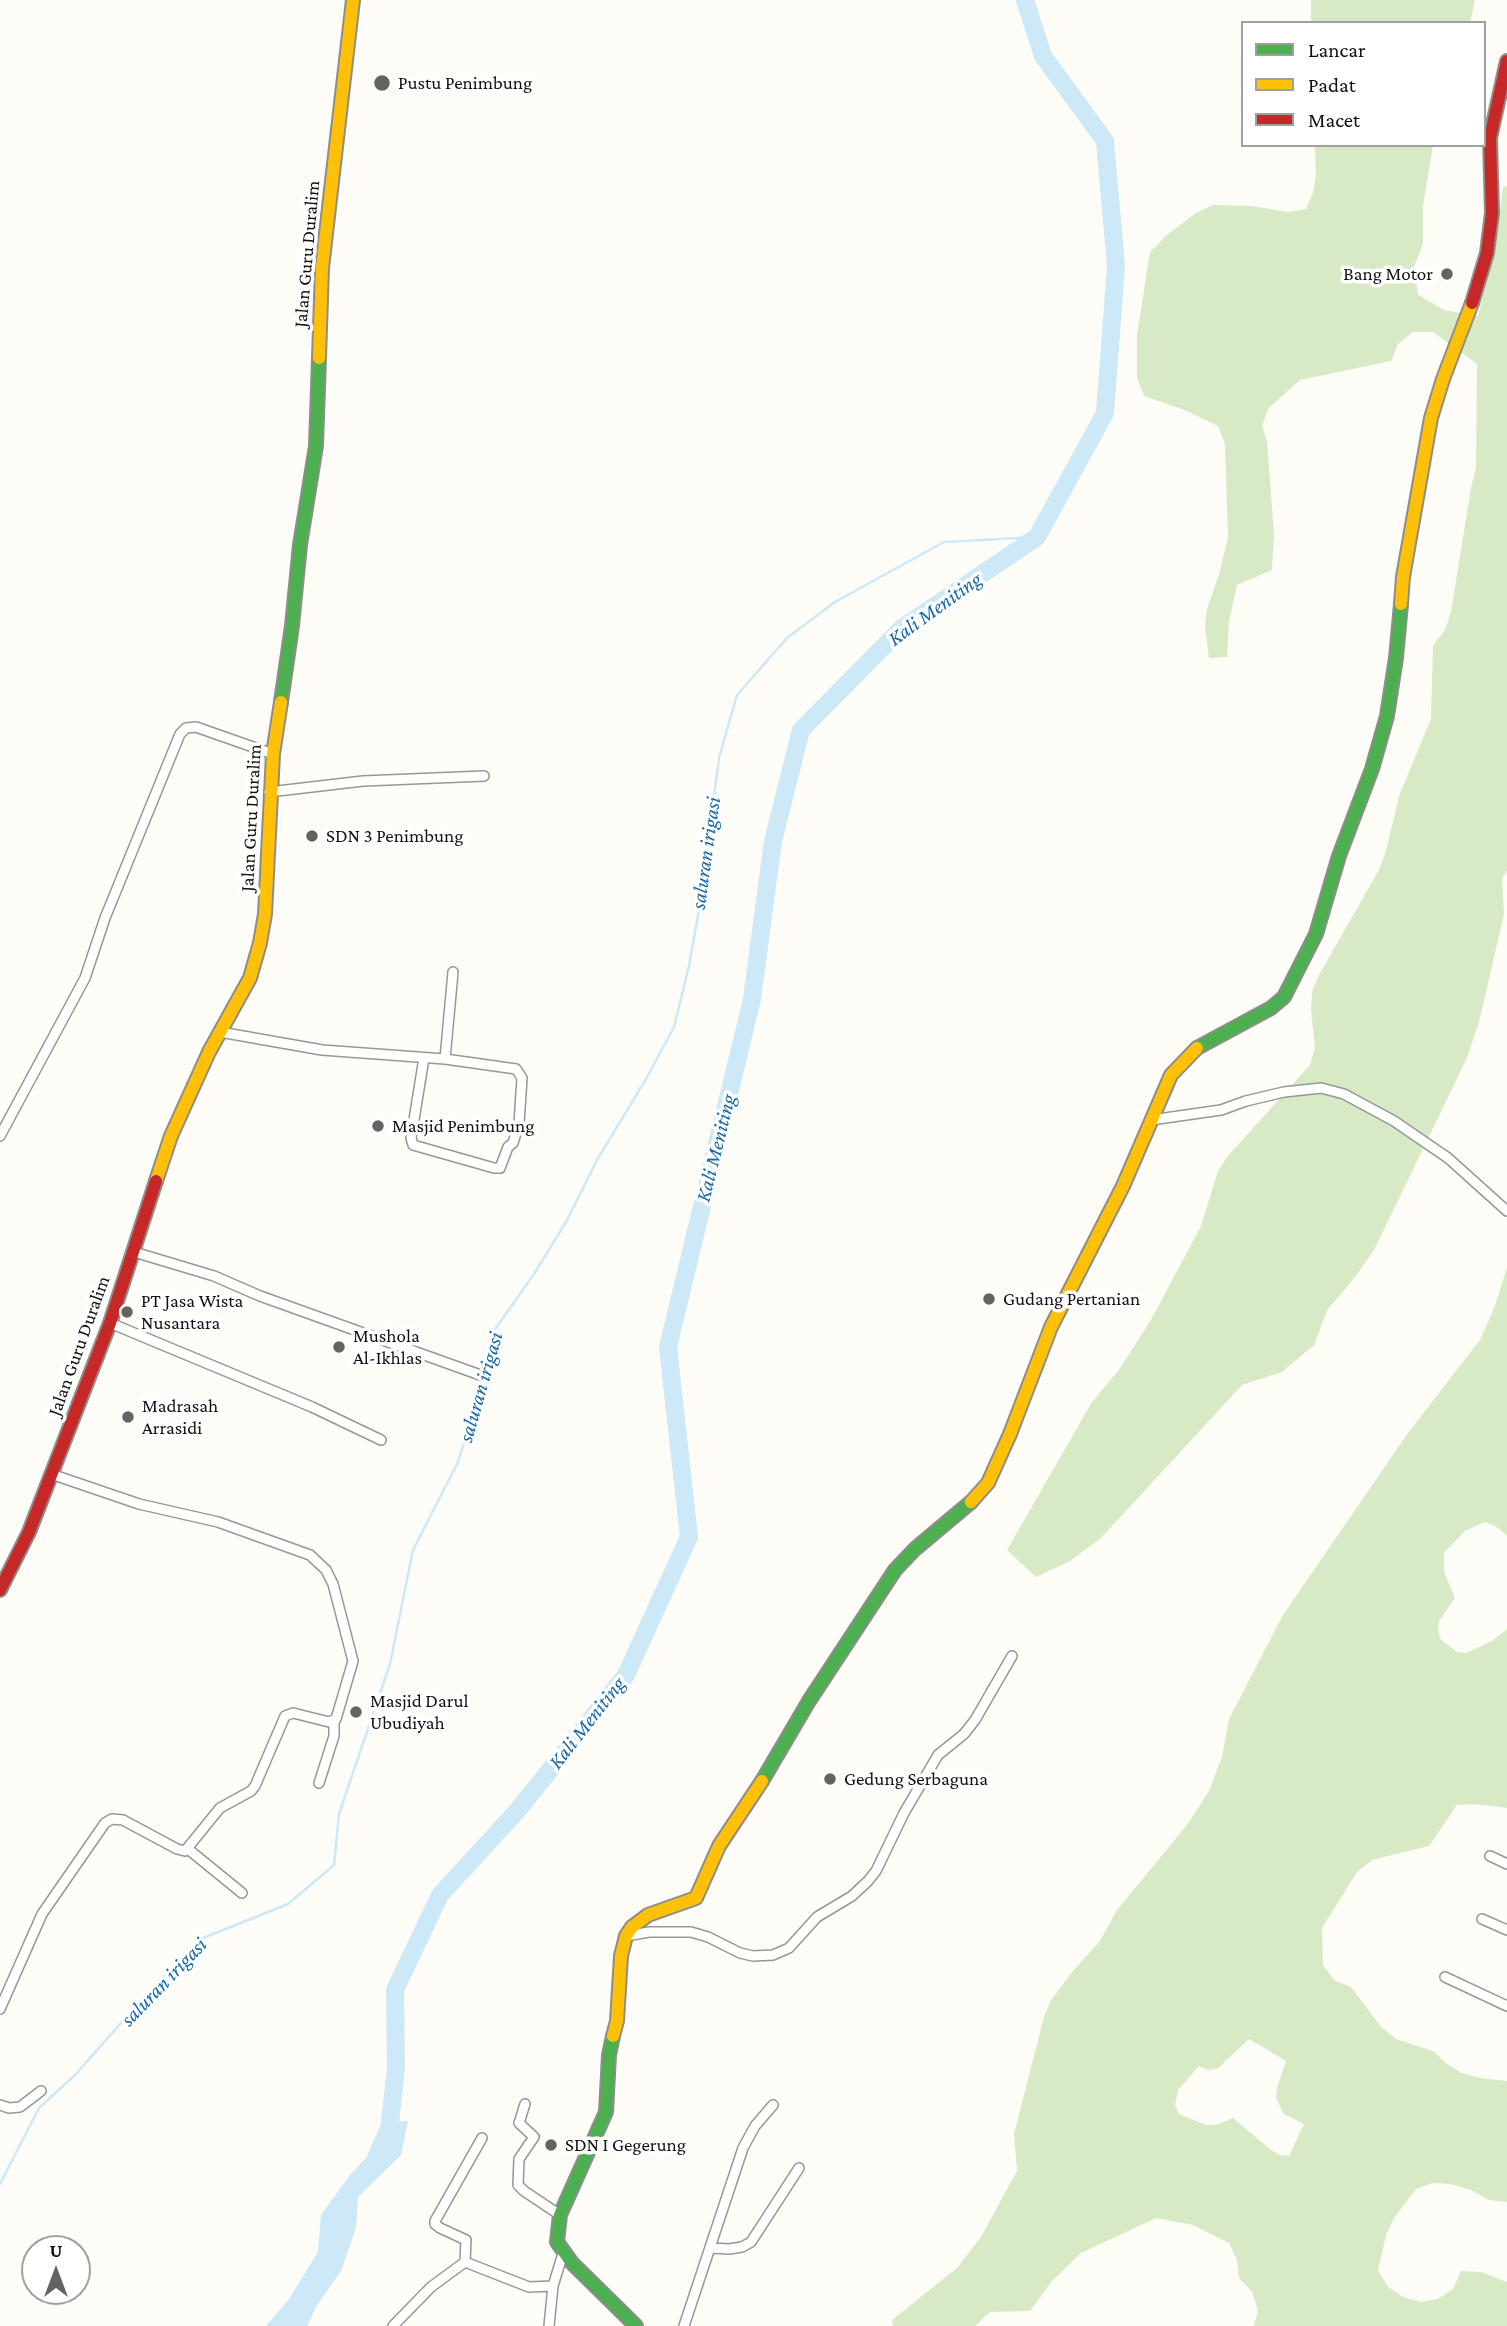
<!DOCTYPE html>
<style>
body{margin:0}
#map{position:relative;width:1507px;height:2326px;overflow:hidden;background:#fdfcf7;font-family:"Crimson Pro",serif}
canvas{display:block}
.legend{position:absolute;left:1241px;top:21px;width:245px;height:126px;box-sizing:border-box;background:#fff;border:2px solid #a0a0a0;margin:0;padding:9px 12px;list-style:none;font-size:21px;color:#111}
.legend li{display:flex;align-items:center;gap:14px;height:35px}
.legend b{width:35px;border:2px solid #a0a0a0}
.north{position:absolute;left:21px;top:2235px;width:70px;height:70px;box-sizing:border-box;background:#fff;border:2px solid #a0a0a0;border-radius:50%;rotate:0deg;font-size:19px;font-weight:700;line-height:28px;text-align:center;color:#111}
.north::after{content:'';display:block;margin:auto;width:24px;height:32px;background:#646362;clip-path:polygon(50% 0,100% 100%,50% 72%,0 100%)}
</style>
<div id="map">
<canvas width="1507" height="2326"></canvas>
<ul class="legend">
<li><b style="height:9px;background:#4caf50"></b>Lancar</li>
<li><b style="height:9px;background:#ffc107"></b>Padat</li>
<li><b style="height:9px;background:#c62828"></b>Macet</li>
</ul>
<div class="north">U</div>
</div>
<script>
const ctx = document.querySelector('canvas').getContext('2d');
ctx.lineJoin = 'round';
function fillPath(path, color) {
  ctx.fillStyle = color;
  ctx.fill(path, 'evenodd');
}
function poly(rows) {
  const path = new Path2D();
  for (const r of rows) {
    path.moveTo(r[0], r[1]);
    for (let i = 2; i < r.length; i += 2) path.lineTo(r[i], r[i + 1]);
  }
  return path;
}
function trace(path, color, width, dash) {
  ctx.strokeStyle = color;
  ctx.lineWidth = width;
  ctx.lineCap = dash ? 'butt' : 'round';
  ctx.setLineDash(dash || []);
  ctx.stroke(path);
}
function drawText(font, color, halo, rows, align = 'center') {
  ctx.font = font + ' "Crimson Pro",serif';
  ctx.lineWidth = 7;
  ctx.setLineDash([]);
  ctx.textBaseline = 'middle';
  ctx.strokeStyle = halo;
  ctx.fillStyle = color;
  for (const [text, x, y, turn = 0] of rows) {
    ctx.save();
    ctx.translate(x, y);
    ctx.rotate((+turn || 0) * Math.PI / 180);
    ctx.textAlign = isNaN(turn) ? turn : align;
    if (halo) ctx.strokeText(text, 0, 0);
    ctx.fillText(text, 0, 0);
    ctx.restore();
  }
}
fillPath(poly([
 [1311,0,1475,0,1470,23,1311,23],
 [1315,145,1433,145,1423,206,1423,244,1414,267,1418,295,1444,310,1478,316,1495,248,1503,187,1507,186,1507,871,1502,879,1504,914,1479,1022,1466,1060,1374,1250,1352,1281,1327,1310,1314,1345,1282,1372,1242,1385,1101,1538,1070,1561,1036,1577,1007,1550,1092,1402,1118,1371,1151,1320,1201,1226,1218,1171,1228,1156,1310,1065,1315,1047,1311,1010,1312,992,1319,975,1379,870,1386,851,1399,796,1431,719,1433,646,1445,630,1451,612,1471,488,1476,468,1477,364,1433,332,1413,332,1398,344,1391,361,1300,380,1269,408,1262,425,1267,442,1274,534,1272,570,1237,585,1229,621,1227,657,1209,658,1205,627,1207,609,1219,575,1228,537,1225,444,1218,426,1182,409,1144,396,1137,378,1137,335,1150,252,1167,235,1196,213,1213,205,1252,206,1288,212,1306,209,1313,193,1316,174],
 [1507,1267,1507,1536,1497,1527,1485,1522,1465,1531,1444,1553,1444,1572,1455,1598,1439,1621,1438,1631,1441,1640,1457,1652,1466,1653,1492,1641,1507,1629,1507,1808,1475,1804,1457,1805,1429,1846,1372,1860,1357,1872,1322,1928,1323,1965,1334,1980,1351,1987,1381,2027,1396,2039,1433,2051,1447,2064,1462,2073,1480,2078,1507,2081,1507,2202,1489,2200,1471,2190,1451,2184,1433,2183,1416,2189,1394,2218,1386,2235,1378,2271,1388,2287,1403,2297,1420,2302,1438,2299,1453,2289,1461,2271,1481,2272,1507,2282,1507,2326,1254,2326,1258,2310,1252,2292,1239,2278,1237,2260,1229,2243,1193,2225,1156,2218,1081,2253,1052,2281,1030,2311,990,2312,975,2326,893,2326,892,2320,957,2268,981,2237,1017,2171,1014,2134,1044,2017,1051,2000,1073,1971,1100,1941,1117,1910,1187,1825,1209,1791,1222,1757,1229,1719,1283,1615,1408,1433,1480,1340,1495,1306],
 [1249,2039,1286,2061,1277,2088,1276,2098,1284,2114,1304,2124,1289,2156,1279,2155,1270,2149,1233,2118,1216,2125,1206,2125,1179,2114,1175,2105,1178,2090,1199,2066,1208,2070,1217,2069]
]), '#d8eac5');
fillPath(poly([
 [408,2121,401,2155,358,2197,356,2228,341,2271,317,2305,307,2326,266,2326,289,2299,318,2252,321,2215,350,2175,366,2158,382,2122]
]), '#cde8f7');
trace(poly([
 [0,2184,39,2108,75,2075,152,1988,203,1938,288,1904,334,1865,339,1814,390,1664,413,1550,457,1464,486,1379,493,1332,534,1274,566,1222,597,1160,646,1079,674,1027,689,966,701,898,719,758,737,695,787,638,835,602,944,542,1037,537]
]), '#cde8f7', 2.5);
trace(poly([
 [385,2143,388,2141,396,2068,395,1990,440,1895,518,1810,626,1675,689,1537,668,1347,752,999,773,841,801,730,902,628,1037,537,1105,413,1116,266,1105,141,1043,56,1025,0]
]), '#cde8f7', 18);
const street = poly([
 [269,792,363,781,484,776],
 [220,1032,322,1050,445,1059,516,1069,522,1078,519,1124,513,1143,508,1147,500,1168,494,1168,413,1145,411,1138,424,1058],
 [445,1059,453,972],
 [1151,1120,1221,1110,1246,1101,1284,1092,1321,1088,1344,1094,1394,1121,1448,1158,1507,1211],
 [0,1136,85,978,105,918,180,734,186,728,196,727,273,754],
 [134,1252,214,1276,260,1296,483,1376],
 [110,1323,312,1407,381,1440],
 [319,1783,334,1736,334,1721],
 [188,1849,242,1893],
 [1490,1856,1507,1864],
 [1482,1919,1507,1930],
 [626,1936,649,1932,691,1932,708,1937,740,1953,753,1956,773,1955,789,1948,817,1917,852,1896,868,1881,876,1871,904,1813,938,1755,964,1734,975,1720,1012,1656],
 [1445,1977,1507,2006],
 [0,2009,42,1914,105,1823,112,1819,123,1820,177,1849,185,1851,220,1808,251,1791,255,1786,285,1716,293,1713,329,1722,336,1719,353,1661,333,1584,326,1570,310,1555,218,1522,139,1504,51,1474],
 [525,2104,519,2123,534,2137,519,2159,518,2185,524,2191,560,2215],
 [0,2105,9,2108,20,2107,41,2091],
 [710,2248,729,2249,742,2247,751,2242,799,2168],
 [465,2262,466,2240,440,2228,435,2224,435,2221,482,2138],
 [393,2326,431,2287,465,2262,529,2287,553,2286,564,2250],
 [549,2326,553,2286],
 [684,2326,743,2148,755,2126,773,2105]
]);
const fast = poly([
 [281,702,292,626,300,545,316,446,319,358],
 [1197,1048,1271,1008,1284,997,1316,934,1339,856,1372,769,1387,716,1396,658,1401,604],
 [762,1781,809,1701,895,1570,915,1549,971,1502],
 [613,2036,609,2055,606,2112,560,2215,557,2242,572,2263,636,2326]
]);
const slow = poly([
 [319,358,322,268,353,0],
 [1401,604,1403,577,1431,418,1443,379,1472,303],
 [156,1181,171,1136,209,1052,250,978,260,943,265,914,273,754,281,702],
 [971,1502,988,1483,1010,1434,1051,1327,1123,1186,1171,1075,1197,1048],
 [613,2036,617,2021,621,1956,626,1936,632,1927,648,1915,696,1898,719,1846,762,1781]
]);
const jam = poly([
 [1472,303,1487,253,1492,213,1490,138,1507,61],
 [0,1590,29,1532,110,1323,156,1181]
]);
trace(street, '#979795', 12);
trace(fast, '#8e8d8b', 16);
trace(slow, '#8e8d8b', 16);
trace(jam, '#8e8d8b', 16);
trace(street, '#fffffe', 9);
trace(fast, '#4caf50', 12);
trace(slow, '#ffc107', 12);
trace(jam, '#c62828', 12);
for (const [x, y, r, color] of [
 [382,83,9,"#646362"],
 [1447,274,7,"#646362"],
 [312,836,7,"#646362"],
 [378,1126,7,"#646362"],
 [989,1299,7,"#646362"],
 [127,1312,7,"#646362"],
 [339,1347,7,"#646362"],
 [128,1417,7,"#646362"],
 [356,1712,7,"#646362"],
 [830,1779,7,"#646362"],
 [551,2145,7,"#646362"]
]) {
  const dot = new Path2D();
  dot.arc(x, y, r, 0, 2 * Math.PI);
  ctx.fillStyle = color;
  ctx.fill(dot);
  trace(dot, '#fff', 2.5);
}
drawText('19px', '#111', '#fff', [
 ["Pustu Penimbung",398,83],
 ["Bang Motor",1433,274,"right"],
 ["SDN 3 Penimbung",326,836],
 ["Masjid Penimbung",392,1126],
 ["Gudang Pertanian",1003,1299],
 ["PT Jasa Wista",141,1301],
 ["Nusantara",141,1323],
 ["Mushola",353,1336],
 ["Al-Ikhlas",353,1358],
 ["Madrasah",142,1406],
 ["Arrasidi",142,1428],
 ["Masjid Darul",370,1701],
 ["Ubudiyah",370,1723],
 ["Gedung Serbaguna",844,1779],
 ["SDN I Gegerung",565,2145]
], 'left');
drawText('19px', '#111', '#fff', [
 ["Jalan Guru Duralim",307,254,-85],
 ["Jalan Guru Duralim",251,818,-87],
 ["Jalan Guru Duralim",79,1346,-70]
]);
drawText('italic 21px', '#1768a6', '#fff', [
 ["Kali Meniting",935,609,-36],
 ["saluran irigasi",706,853,-82],
 ["Kali Meniting",716,1148,-76],
 ["saluran irigasi",481,1387,-74],
 ["Kali Meniting",587,1723,-52],
 ["saluran irigasi",164,1982,-46]
]);
</script>
